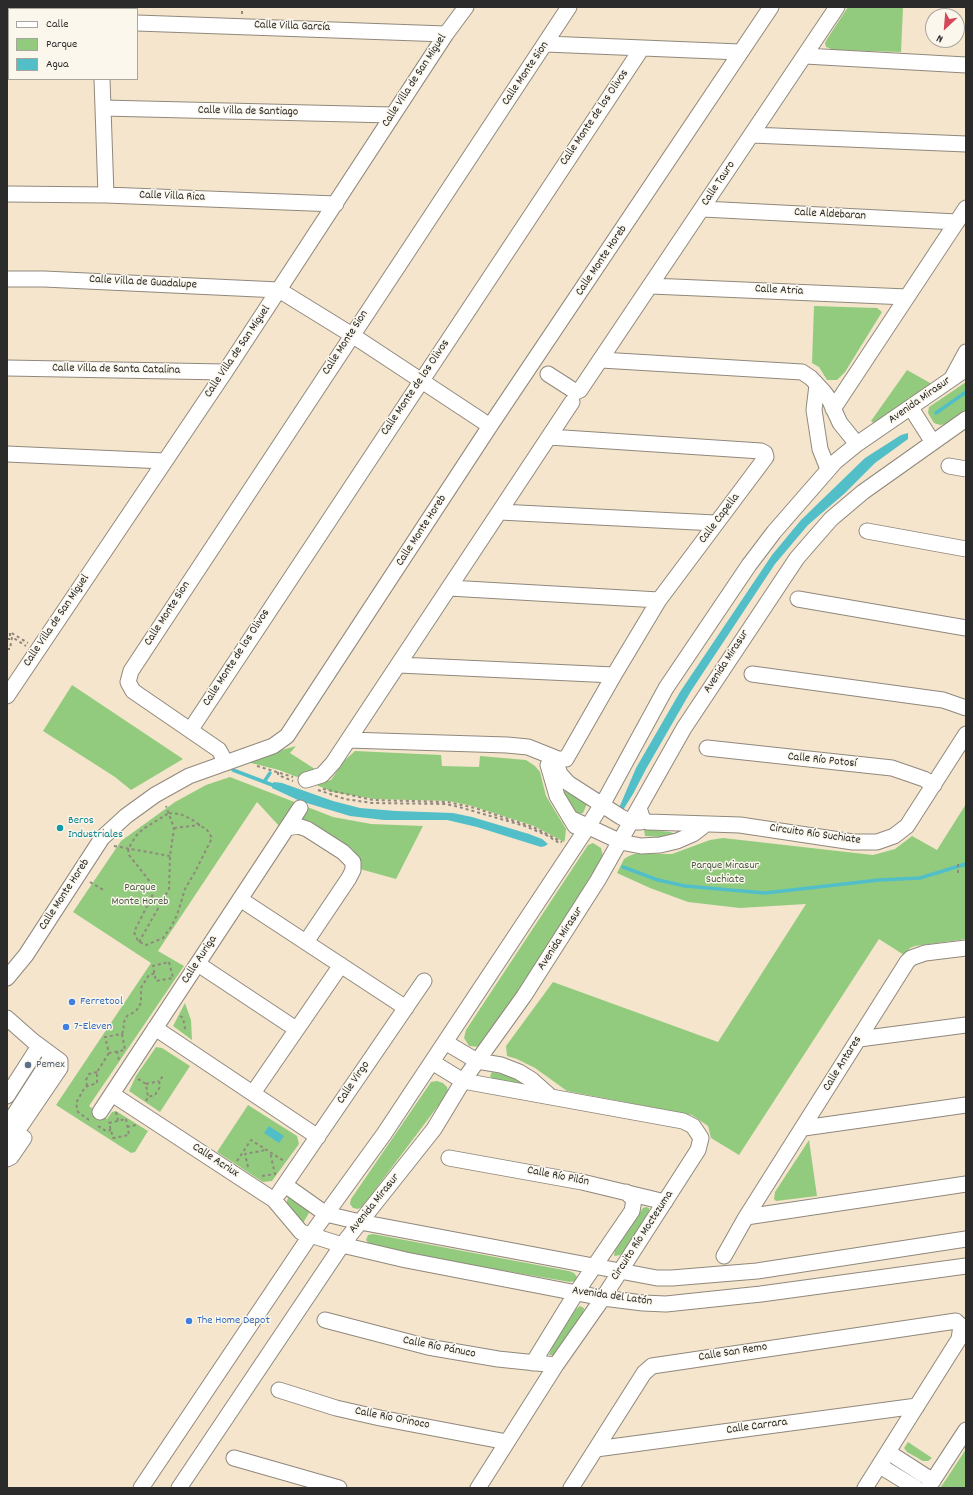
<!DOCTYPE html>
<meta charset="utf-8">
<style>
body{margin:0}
#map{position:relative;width:973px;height:1495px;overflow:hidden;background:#f5e5cd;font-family:Dekko,sans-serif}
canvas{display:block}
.frame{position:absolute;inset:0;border:8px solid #2b2b2b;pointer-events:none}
.legend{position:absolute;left:8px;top:8px;width:130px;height:72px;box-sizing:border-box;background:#fbf7ec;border:1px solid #a8a59f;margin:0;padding:5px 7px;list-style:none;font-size:12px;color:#2b2b2b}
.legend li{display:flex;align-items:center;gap:8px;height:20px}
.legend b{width:20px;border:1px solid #a8a59f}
.north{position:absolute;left:925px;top:8px;width:40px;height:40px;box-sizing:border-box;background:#fbf7ec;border:1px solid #a8a59f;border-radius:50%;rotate:206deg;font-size:11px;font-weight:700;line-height:16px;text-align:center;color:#2b2b2b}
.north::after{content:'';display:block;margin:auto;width:14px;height:18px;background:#d1495b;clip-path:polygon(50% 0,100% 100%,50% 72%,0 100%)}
</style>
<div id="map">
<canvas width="973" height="1495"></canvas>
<div class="frame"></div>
<ul class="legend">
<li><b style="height:5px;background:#fff"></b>Calle</li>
<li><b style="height:11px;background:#92cb7e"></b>Parque</li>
<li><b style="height:11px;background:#52bfc8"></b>Agua</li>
</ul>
<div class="north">N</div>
</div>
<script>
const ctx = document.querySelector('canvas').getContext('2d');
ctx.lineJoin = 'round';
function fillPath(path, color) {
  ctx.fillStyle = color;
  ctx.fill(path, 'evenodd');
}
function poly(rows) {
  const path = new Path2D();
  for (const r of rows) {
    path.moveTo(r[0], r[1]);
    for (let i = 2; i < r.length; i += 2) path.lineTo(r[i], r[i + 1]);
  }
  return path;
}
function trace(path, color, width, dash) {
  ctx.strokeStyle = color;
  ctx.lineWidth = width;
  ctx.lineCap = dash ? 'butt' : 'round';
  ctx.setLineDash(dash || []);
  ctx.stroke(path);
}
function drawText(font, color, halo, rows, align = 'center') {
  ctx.font = font + ' Dekko,sans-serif';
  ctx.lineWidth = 3;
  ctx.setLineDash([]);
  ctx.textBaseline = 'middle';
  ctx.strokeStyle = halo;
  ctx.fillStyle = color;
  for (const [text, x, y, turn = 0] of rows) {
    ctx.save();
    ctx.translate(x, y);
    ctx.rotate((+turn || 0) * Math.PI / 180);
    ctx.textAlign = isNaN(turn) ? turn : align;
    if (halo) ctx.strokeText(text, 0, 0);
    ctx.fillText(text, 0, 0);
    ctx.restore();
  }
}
fillPath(poly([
 [848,7,903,7,901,52,834,50,826,47,825,43,827,39],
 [814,306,877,308,882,312,845,372,837,380,827,380,819,367,812,363],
 [907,370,932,384,875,424,871,421],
 [966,382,966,411,946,424,940,425,934,423,928,413,929,407],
 [72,685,183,759,131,790,115,777,43,731],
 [296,746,290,753,318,771,297,777,279,770,243,761],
 [355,751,441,755,442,766,479,767,480,756,526,760,535,766,540,772,546,796,566,829,565,839,564,842,534,826,472,806,449,801,374,799,333,792,314,784,331,780,344,761],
 [230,777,333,817,371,824,423,826,396,879,360,869,357,855,351,848,310,821,301,820,280,827,257,802,158,951,184,966,89,1106,107,1119,112,1112,116,1111,148,1131,135,1152,131,1153,56,1105,151,963,73,912,121,841,175,802,206,785],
 [565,791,587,804,583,813,578,814,570,806,563,792],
 [966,804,966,939,915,946,910,948,904,955,879,939,739,1155,711,1138,708,1126,692,1115,567,1091,535,1068,517,1059,507,1056,506,1046,553,982,718,1042,806,904,740,908,688,902,650,888,617,873,624,859,629,856,634,854,672,854,710,840,723,838,873,855,895,849,912,836,937,850],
 [644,829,670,832,673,833,673,835,661,837,645,836],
 [593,843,601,848,603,856,573,905,516,995,480,1047,469,1046,464,1038,466,1030,588,845],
 [185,1003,191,1020,192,1040,173,1026],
 [156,1047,162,1048,190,1066,160,1112,129,1091,136,1076],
 [492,1072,511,1076,523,1084,493,1079,490,1076],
 [437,1081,443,1083,447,1087,448,1091,444,1098,362,1207,358,1209,353,1208,350,1204,351,1199,431,1082],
 [248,1105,297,1136,299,1144,272,1181,263,1182,217,1152],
 [809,1140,817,1196,776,1201,774,1199,775,1192],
 [288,1198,291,1198,308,1210,309,1213,303,1223,286,1205],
 [646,1207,649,1208,649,1211,639,1228,621,1255,614,1256,615,1249,643,1208],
 [373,1234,569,1271,574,1273,577,1277,575,1281,570,1282,424,1257,370,1245,366,1240,368,1235],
 [580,1306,584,1308,583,1314,554,1355,549,1355,553,1345,576,1309],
 [908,1442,932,1458,928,1461,923,1461,907,1452,904,1448],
 [966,1449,966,1488,940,1488,947,1478]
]), '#92cb7e');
fillPath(poly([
 [908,433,908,439,875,463,845,493,808,525,775,564,691,691,646,769,633,794,623,810,619,808,636,768,680,692,772,555,801,520,865,458,901,435],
 [274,782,282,783,333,801,360,808,396,811,453,813,472,817,529,834,542,839,548,844,545,846,541,847,477,827,447,820,384,820,350,816,300,801,272,788,272,784],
 [269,1126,284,1136,279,1143,264,1133]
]), '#52bfc8');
trace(poly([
 [936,413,966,392],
 [233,770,275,786],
 [264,782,270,773],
 [623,867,658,880,685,886,765,893,879,880,920,878,966,864]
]), '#52bfc8', 3.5);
const minor = poly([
 [101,7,101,9],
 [137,23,446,34],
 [546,44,740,52],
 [805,56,966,65],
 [102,79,106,195],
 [103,108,392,115],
 [752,135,966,144],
 [7,194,106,195,336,204],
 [703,209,957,222],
 [7,279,44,279,279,290,352,335,490,426],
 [651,286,907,297],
 [601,360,802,372,811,378,824,392,829,399,840,423,857,444],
 [7,368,225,372],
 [548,374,576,392,580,390,837,7],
 [953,376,966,352],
 [817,385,814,410,820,449,828,469],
 [911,408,932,441],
 [833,409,966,208],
 [7,454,165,461],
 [949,466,966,469],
 [500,512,715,523],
 [867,531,966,549],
 [449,588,659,600],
 [798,599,966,628],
 [399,665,614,675],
 [752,674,943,700,966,708],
 [7,696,225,372,446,34,466,7],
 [191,729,642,48],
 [348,740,507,745,528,747,558,759,566,759,614,675,659,600,766,457,765,453,761,451,549,437],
 [707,748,892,768,924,779,934,785],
 [554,758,560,774,568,783,621,817,631,822,641,822],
 [226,763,219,750,133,691,128,682,131,671,569,7],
 [548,765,557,796,575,826],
 [306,780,322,775,333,763,572,402],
 [639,808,643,820,648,822,740,825,853,842,877,842,894,836,907,826,966,734],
 [570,818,621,842,641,846,660,845,677,841,693,834,706,824],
 [287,828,298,826,307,829,343,852,353,862,353,870,349,878,306,942],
 [240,899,406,1008],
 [198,964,296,1029],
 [7,978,26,955,102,838,126,816,155,795,189,776,273,746,287,736,490,426,771,7],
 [7,1018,33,1041,60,1061,60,1068,7,1146],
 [155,1028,318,1137],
 [859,1039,966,1025],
 [445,1042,477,1061,501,1065,519,1072,532,1080,550,1096],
 [432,1062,463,1081,683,1121,693,1126,701,1138,698,1150,603,1298,556,1365,478,1488],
 [253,1093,341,965],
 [112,1094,274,1200,301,1232,342,1245,406,1260,603,1298,643,1303,666,1304,761,1294,966,1266],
 [7,1096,39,1046],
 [100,1112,300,808],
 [7,1126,52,1056],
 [804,1128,966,1105],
 [449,1158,582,1182,665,1202],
 [7,1159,11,1157,24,1138],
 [285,1185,326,1214,360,1222,657,1278,672,1278,757,1271,966,1239],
 [279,1193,424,981],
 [746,1217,966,1184],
 [724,1256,746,1217,907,962,911,958,925,953,966,948],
 [325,1320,428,1347,498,1359,556,1365],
 [533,1363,576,1293,632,1211,634,1200,626,1192],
 [279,1390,336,1408,380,1418,507,1442],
 [596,1449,917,1406],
 [888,1452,933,1481],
 [234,1458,339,1488],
 [880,1466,916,1488],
 [141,1488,310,1236,384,1134,587,828,606,798,666,688,749,565,774,532,835,462,857,444,966,369],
 [179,1488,342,1245,434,1129,463,1081,524,996,598,880,684,728,797,558,831,519,863,492,966,419],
 [571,1488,644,1373,652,1366,956,1321,961,1326,959,1339,865,1488],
 [928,1488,966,1430]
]);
trace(minor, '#90887c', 17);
trace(poly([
 [242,14,242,7],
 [7,639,10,639,10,632,28,643],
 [7,649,10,649,12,637,26,646],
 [257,766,293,777],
 [278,772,278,775,293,781],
 [323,789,373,800,448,802,475,808,533,827,562,842],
 [318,790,345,799,372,803,446,804,459,807,525,826,546,835,561,844],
 [169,813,180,814,191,819,207,830,212,838,195,872,185,889,177,915,171,927,163,938,146,945,138,941,134,932,154,892,151,883,129,855,128,849,136,836,143,829,169,813],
 [174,828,200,825],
 [114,846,170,856],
 [958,873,958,862],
 [90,882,105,891],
 [139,942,169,889,170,856,174,828,166,806],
 [169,962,173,978,156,981,153,966,169,962],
 [180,1016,183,1018,185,1028,183,1031],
 [122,1034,124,1029,123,1024,127,1016,136,1011,141,1003,141,988,149,975,155,973],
 [122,1034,125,1050,109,1053,105,1037,122,1034],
 [117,1051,119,1060],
 [138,1079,146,1084,148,1097],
 [146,1084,159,1081],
 [87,1086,86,1080,89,1074,97,1072],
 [146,1101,148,1097,155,1095,160,1087,159,1081,163,1076],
 [116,1112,118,1121],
 [126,1119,129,1135,113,1138,109,1123,126,1119],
 [89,1120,78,1112,76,1103,85,1087,97,1083,97,1072,109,1053],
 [98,1126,106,1131,111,1130],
 [127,1127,136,1125],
 [237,1161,251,1140,284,1161],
 [248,1167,245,1154,266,1150],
 [262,1176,275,1174,270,1152]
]), '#90887c', 2, [3, 3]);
trace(minor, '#fff', 15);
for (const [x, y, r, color] of [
 [60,828,4,"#0f9aa8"],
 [72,1002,4,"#3f7fe0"],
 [66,1027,4,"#3f7fe0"],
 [28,1065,4,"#5c6f8a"],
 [189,1321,4,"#3f7fe0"]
]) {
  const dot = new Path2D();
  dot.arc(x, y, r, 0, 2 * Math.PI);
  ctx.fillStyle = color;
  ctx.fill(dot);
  trace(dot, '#fbf7ec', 1.5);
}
drawText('12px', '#2b2b2b', '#fbf7ec', [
 ["Calle Villa García",292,27,2],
 ["Calle Monte Sion",526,74,-56],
 ["Calle Villa de San Miguel",415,81,-57],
 ["Calle Villa de Santiago",248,112,1],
 ["Calle Monte de los Olivos",595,118,-56],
 ["Calle Tauro",719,184,-56],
 ["Calle Villa Rica",172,197,2],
 ["Calle Aldebaran",830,215,3],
 ["Calle Monte Horeb",602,261,-56],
 ["Calle Villa de Guadalupe",143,283,3],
 ["Calle Atria",779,291,3],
 ["Calle Monte Sion",346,343,-57],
 ["Calle Villa de San Miguel",238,352,-56],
 ["Calle Villa de Santa Catalina",116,370,1],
 ["Calle Monte de los Olivos",416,388,-56],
 ["Avenida Mirasur",920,401,-35],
 ["Calle Capella",720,519,-53],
 ["Calle Monte Horeb",422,531,-57],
 ["Calle Monte Sion",168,614,-57],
 ["Calle Villa de San Miguel",57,621,-56],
 ["Calle Monte de los Olivos",237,658,-57],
 ["Avenida Mirasur",727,662,-57],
 ["Calle Río Potosí",822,761,6],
 ["Circuito Río Suchiate",815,835,8],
 ["Calle Monte Horeb",65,895,-57],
 ["Avenida Mirasur",561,939,-57],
 ["Calle Auriga",200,960,-57],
 ["Calle Antares",843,1064,-58],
 ["Calle Virgo",354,1083,-56],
 ["Calle Acriux",215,1161,33],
 ["Calle Río Pilón",558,1177,11],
 ["Avenida Mirasur",375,1204,-51],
 ["Circuito Río Moctezuma",643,1236,-57],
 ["Avenida del Latón",612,1297,8],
 ["Calle Río Pánuco",439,1348,11],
 ["Calle San Remo",733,1353,-9],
 ["Calle Río Orinoco",392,1419,11],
 ["Calle Carrara",757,1427,-8]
]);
drawText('12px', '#0d838f', '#fbf7ec', [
 ["Beros",68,821],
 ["Industriales",68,835]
], 'left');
drawText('12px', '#4a5b44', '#fbf7ec', [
 ["Parque Mirasur",725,866],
 ["Suchiate",725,880],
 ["Parque",140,888],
 ["Monte Horeb",140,902]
]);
drawText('12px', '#366cbe', '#fbf7ec', [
 ["Ferretool",80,1002],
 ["7-Eleven",74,1027],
 ["The Home Depot",197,1321]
], 'left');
drawText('12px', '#4e5e75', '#fbf7ec', [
 ["Pemex",36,1065]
], 'left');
</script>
